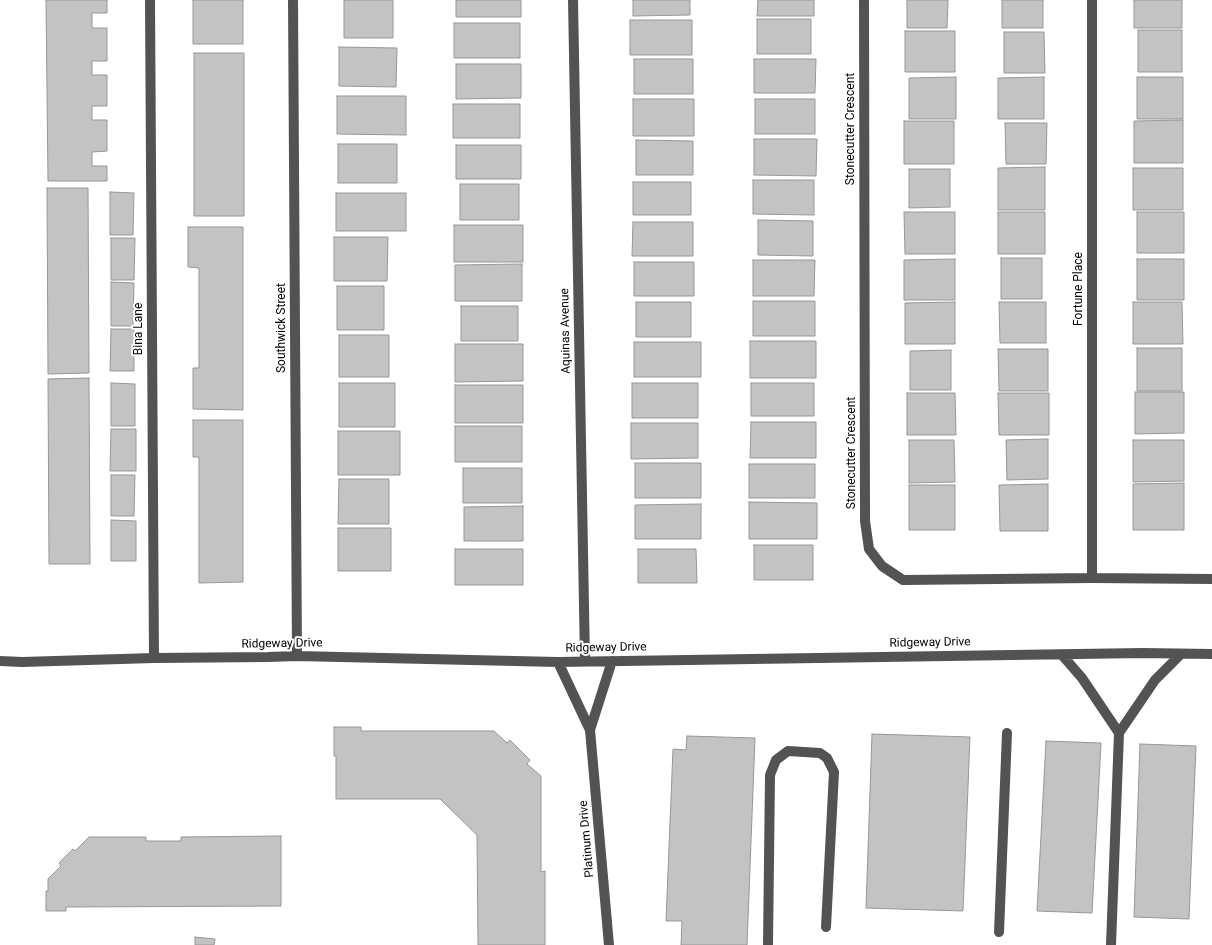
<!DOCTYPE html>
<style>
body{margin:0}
canvas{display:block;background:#fff}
</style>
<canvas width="1212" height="945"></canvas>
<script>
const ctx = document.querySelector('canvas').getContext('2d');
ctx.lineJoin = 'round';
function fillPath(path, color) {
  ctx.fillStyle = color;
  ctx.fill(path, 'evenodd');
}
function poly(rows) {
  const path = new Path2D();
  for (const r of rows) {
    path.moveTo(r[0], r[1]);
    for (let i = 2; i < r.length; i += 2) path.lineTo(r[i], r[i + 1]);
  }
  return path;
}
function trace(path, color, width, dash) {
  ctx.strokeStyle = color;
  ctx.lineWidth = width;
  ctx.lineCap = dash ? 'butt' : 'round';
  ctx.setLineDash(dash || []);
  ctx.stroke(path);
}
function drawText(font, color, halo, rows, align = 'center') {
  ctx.font = font + ' Roboto,sans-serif';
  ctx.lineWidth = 4;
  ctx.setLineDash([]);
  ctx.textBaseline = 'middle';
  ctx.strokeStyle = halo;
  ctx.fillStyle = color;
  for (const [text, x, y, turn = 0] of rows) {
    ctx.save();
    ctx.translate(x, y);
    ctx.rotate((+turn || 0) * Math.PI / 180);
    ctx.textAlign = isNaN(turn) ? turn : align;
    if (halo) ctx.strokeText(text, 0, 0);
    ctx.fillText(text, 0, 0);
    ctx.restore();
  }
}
const building = poly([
 [46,0,107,0,107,13,92,13,92,28,107,28,107,61,92,61,92,75,107,75,107,106,92,106,92,120,107,120,107,151,92,152,92,166,107,166,107,181,48,181,46,0],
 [193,0,243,0,243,44,193,44,193,0],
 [344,0,393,0,393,38,344,38,344,0],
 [456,0,521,0,521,17,456,17,456,0],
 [633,0,690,0,690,15,633,16,633,0],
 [758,0,814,0,814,16,757,16,758,0],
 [907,0,948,0,947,28,907,28,907,0],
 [1002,0,1043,0,1043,28,1002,28,1002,0],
 [1134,0,1182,0,1182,28,1134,28,1134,0],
 [757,19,811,19,811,54,757,54,757,19],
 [630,20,692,20,692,55,630,55,630,20],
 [454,23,520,23,520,58,454,58,454,23],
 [1138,30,1182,30,1182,72,1138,72,1138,30],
 [905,31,955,31,955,72,905,72,905,31],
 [1004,32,1044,32,1045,73,1004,73,1004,32],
 [339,47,397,48,396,87,339,86,339,47],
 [194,53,244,53,244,216,194,216,194,53],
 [634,59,693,59,693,94,634,94,634,59],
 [754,59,816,59,815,93,754,93,754,59],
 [456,64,521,64,521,98,456,99,456,64],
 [956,77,956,119,909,119,909,78,956,77],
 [1044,77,1044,119,998,119,998,78,1044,77],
 [1137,77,1183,77,1183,119,1137,119,1137,77],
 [337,96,406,96,406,135,337,134,337,96],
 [633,99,694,99,694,136,633,136,633,99],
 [755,99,815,99,815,134,755,134,755,99],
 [453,104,520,104,520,138,453,138,453,104],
 [1183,120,1183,163,1134,163,1134,121,1183,120],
 [904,121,954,121,954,164,904,164,904,121],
 [1005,123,1047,123,1046,164,1006,164,1005,123],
 [754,139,817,139,816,176,754,175,754,139],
 [636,140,693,141,693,175,636,175,636,140],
 [338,144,397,144,397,183,338,183,338,144],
 [456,145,521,145,521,179,456,179,456,145],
 [1045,167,1045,210,998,210,998,168,1045,167],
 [1133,168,1183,168,1183,210,1133,210,1133,168],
 [909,169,950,169,950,207,909,208,909,169],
 [753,180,814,180,814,215,753,214,753,180],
 [633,182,691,182,691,215,633,215,633,182],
 [460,184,519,184,519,220,460,220,460,184],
 [47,188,88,188,89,373,48,374,47,188],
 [110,192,134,193,133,235,110,235,110,192],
 [336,193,406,193,406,231,336,231,336,193],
 [904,212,955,212,955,254,905,254,904,212],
 [998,212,1045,212,1045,254,998,254,998,212],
 [1137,212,1184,212,1184,253,1137,253,1137,212],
 [758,220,813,221,813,256,758,255,758,220],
 [633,222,693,222,693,256,632,256,633,222],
 [454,225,523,225,523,262,454,262,454,225],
 [188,227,243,227,243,410,193,409,193,368,199,368,199,268,188,267,188,227],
 [334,237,388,237,387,281,334,281,334,237],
 [111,238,135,238,134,280,111,280,111,238],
 [1001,258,1042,258,1042,299,1001,299,1001,258],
 [955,259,955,300,904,300,904,260,955,259],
 [1137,259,1184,259,1184,300,1137,300,1137,259],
 [753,260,815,260,814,296,753,296,753,260],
 [634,262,694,262,694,296,634,296,634,262],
 [522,264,522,301,455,301,455,265,522,264],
 [111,282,134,283,133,326,111,326,111,282],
 [337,286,384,286,384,330,337,330,337,286],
 [753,301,815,301,815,336,753,336,753,301],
 [636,302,691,302,691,337,636,337,636,302],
 [955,302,955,344,905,344,905,303,955,302],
 [999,302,1046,302,1046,343,1000,343,999,302],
 [1133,302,1182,302,1183,344,1133,344,1133,302],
 [461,306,518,306,518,341,461,341,461,306],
 [111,329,134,329,134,371,110,371,111,329],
 [339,335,389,335,389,377,339,377,339,335],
 [750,341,816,341,816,378,750,378,750,341],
 [634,342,701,342,701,377,634,377,634,342],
 [455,344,523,344,523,381,455,382,455,344],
 [1137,348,1182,348,1182,391,1137,391,1137,348],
 [998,349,1048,349,1048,391,999,391,998,349],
 [951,350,951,390,910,390,910,351,951,350],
 [89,378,90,564,49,564,48,379,89,378],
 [111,383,135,384,135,426,111,426,111,383],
 [339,383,395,383,395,427,339,427,339,383],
 [632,383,698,383,698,418,632,418,632,383],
 [751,383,814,383,814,416,751,416,751,383],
 [455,385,523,385,523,423,455,423,455,385],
 [1135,392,1184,392,1184,433,1135,434,1135,392],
 [907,393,955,393,956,435,907,435,907,393],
 [998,393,1049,393,1049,435,999,435,998,393],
 [193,420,243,420,243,582,199,583,199,457,193,457,193,420],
 [751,422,816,422,816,458,750,458,751,422],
 [631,423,698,423,698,458,631,459,631,423],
 [455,426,522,426,522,462,455,462,455,426],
 [111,429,136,429,136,471,110,471,111,429],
 [338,431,400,431,400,475,338,475,338,431],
 [1048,439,1048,479,1007,480,1006,440,1048,439],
 [909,440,954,440,955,482,909,483,909,440],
 [1133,440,1184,440,1184,481,1133,482,1133,440],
 [635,463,701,463,701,498,635,498,635,463],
 [749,464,815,464,815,498,749,498,749,464],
 [463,468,522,468,522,503,463,503,463,468],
 [111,475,135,475,134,516,111,516,111,475],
 [339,479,389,479,389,524,338,524,339,479],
 [1184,483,1184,530,1133,530,1133,484,1184,483],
 [1048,484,1048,531,1000,531,999,485,1048,484],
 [909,485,955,485,955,530,909,530,909,485],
 [749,502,817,503,817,539,749,539,749,502],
 [701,504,701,539,635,539,635,505,701,504],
 [523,506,523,541,464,541,464,507,523,506],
 [111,520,136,521,136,561,111,561,111,520],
 [338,528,391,528,391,571,338,571,338,528],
 [754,545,813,545,813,580,754,580,754,545],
 [455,549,523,549,523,585,455,585,455,549],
 [638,549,696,549,697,583,638,583,638,549],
 [334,727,361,727,361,731,494,731,507,743,510,740,530,760,527,764,541,776,541,872,545,871,545,945,478,945,477,835,440,799,336,799,336,756,334,756,334,727],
 [872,734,970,737,963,911,866,908,872,734],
 [687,736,755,738,747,945,681,945,682,921,666,921,673,749,686,750,687,736],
 [1046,741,1101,743,1092,913,1037,911,1046,741],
 [1140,744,1196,746,1189,919,1134,917,1140,744],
 [281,836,281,906,66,907,66,911,46,911,46,891,48,891,48,879,61,866,59,863,73,849,75,851,89,837,146,837,146,841,181,841,181,837,281,836],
 [195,937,215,939,214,945,195,945,195,937]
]);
fillPath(building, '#c3c3c3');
trace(building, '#979797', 1);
trace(poly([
 [150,0,154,658],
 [293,0,297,656],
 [573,0,585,661],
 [864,0,865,521,869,549,882,566,903,580,1092,578,1212,579],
 [1092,0,1092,578],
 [1062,655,1082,678,1119,733],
 [0,661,22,662,154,658,268,657,297,656,558,662,1142,653,1212,654],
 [558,662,590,730,609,945],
 [590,730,612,661],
 [999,932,1007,733],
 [768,945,770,775,776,760,788,751,820,753,827,758,834,772,826,927],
 [1111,945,1119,733,1155,680,1181,654]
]), '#535353', 10);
drawText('12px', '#000', '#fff', [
 ["Stonecutter Crescent",851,129,-90],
 ["Fortune Place",1079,289,-90],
 ["Southwick Street",282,328,-90],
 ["Bina Lane",139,329,-90],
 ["Aquinas Avenue",566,331,-91],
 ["Stonecutter Crescent",852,453,-90],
 ["Ridgeway Drive",930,643,-1],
 ["Ridgeway Drive",282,644,-1],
 ["Ridgeway Drive",606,648,-1],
 ["Platinum Drive",587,839,-95]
]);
</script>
